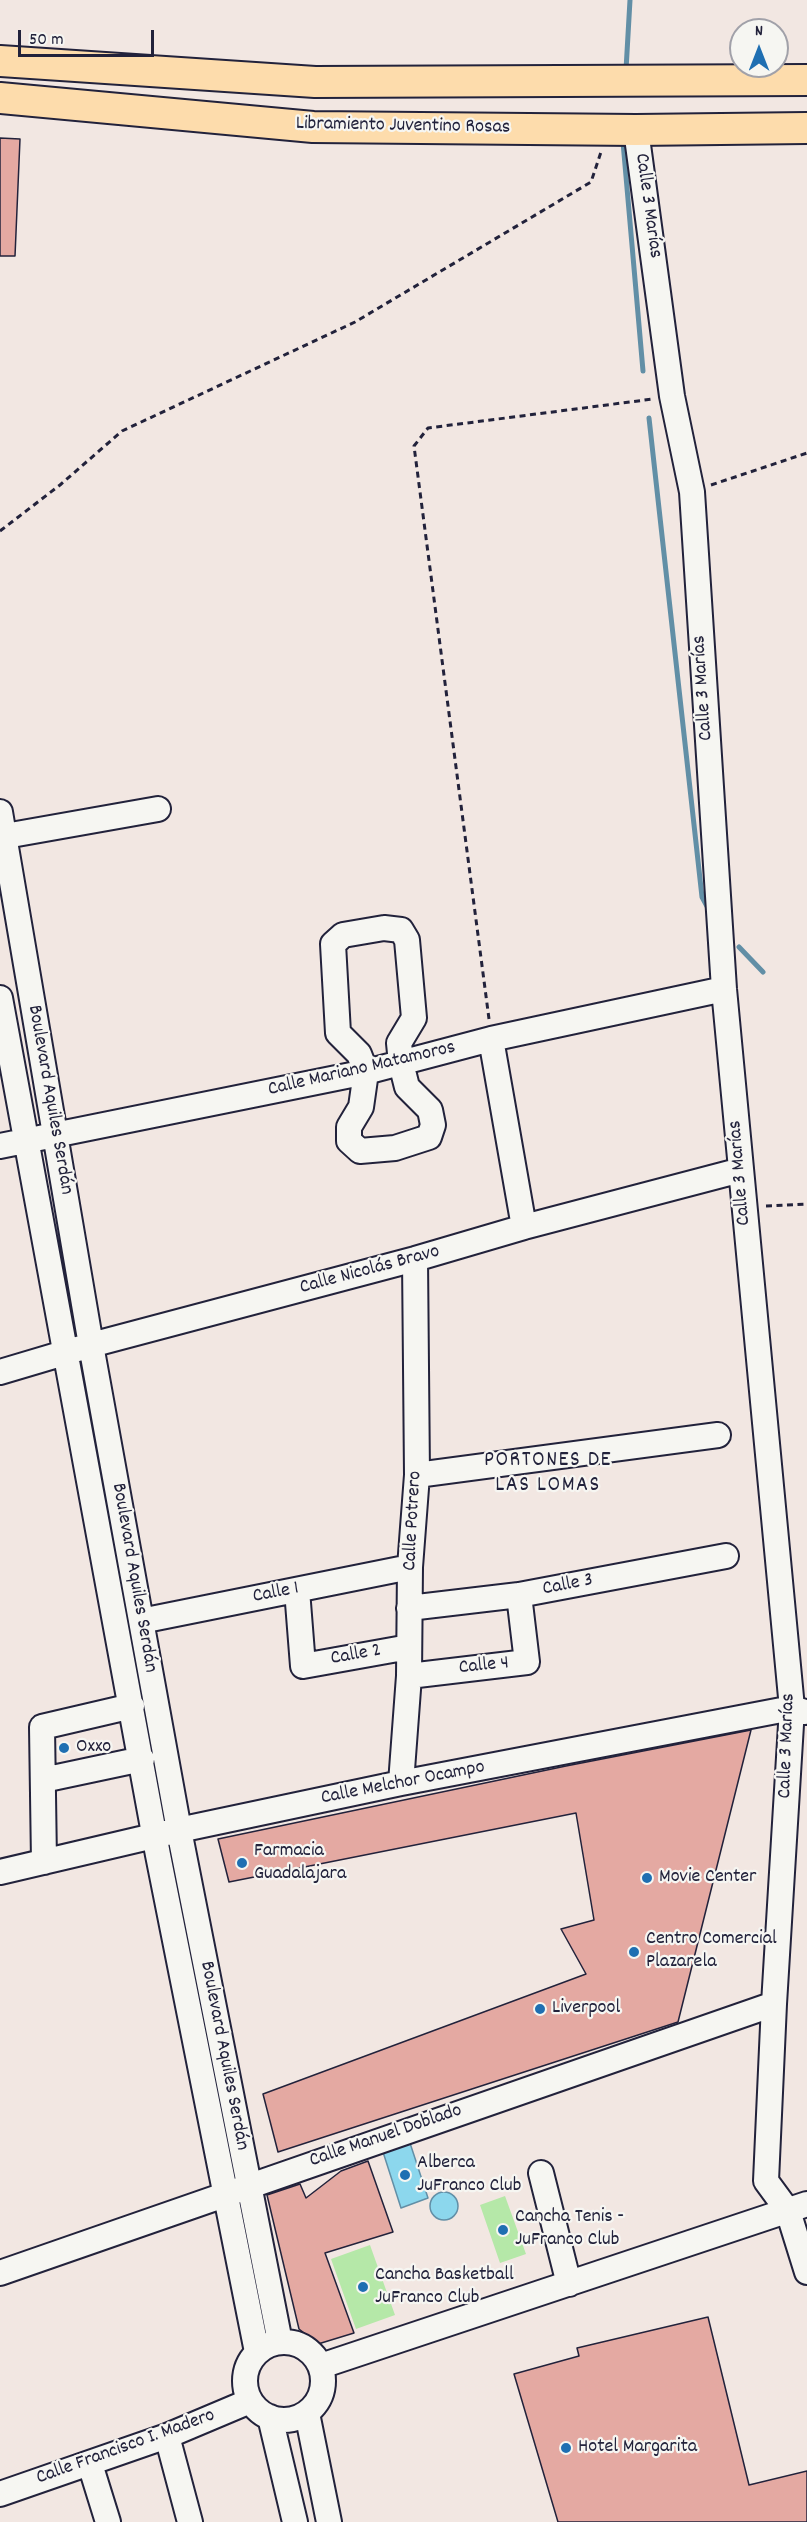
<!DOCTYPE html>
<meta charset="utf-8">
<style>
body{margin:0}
#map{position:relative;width:807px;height:2522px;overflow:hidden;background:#f2e7e2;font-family:Dekko,sans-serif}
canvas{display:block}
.north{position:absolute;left:729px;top:18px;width:60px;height:60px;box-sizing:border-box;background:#f6f6f2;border:2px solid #a1a1a9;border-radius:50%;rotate:0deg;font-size:16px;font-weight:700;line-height:24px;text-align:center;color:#22223b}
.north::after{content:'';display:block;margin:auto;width:21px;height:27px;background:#1f6fb2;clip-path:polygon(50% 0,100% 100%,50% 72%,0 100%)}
.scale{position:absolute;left:18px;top:30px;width:136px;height:27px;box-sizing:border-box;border:3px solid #22223b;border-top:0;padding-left:8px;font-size:18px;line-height:21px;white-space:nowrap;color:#22223b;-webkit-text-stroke:4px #f6f6f2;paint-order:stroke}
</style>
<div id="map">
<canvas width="807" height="2522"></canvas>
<div class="north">N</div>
<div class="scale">50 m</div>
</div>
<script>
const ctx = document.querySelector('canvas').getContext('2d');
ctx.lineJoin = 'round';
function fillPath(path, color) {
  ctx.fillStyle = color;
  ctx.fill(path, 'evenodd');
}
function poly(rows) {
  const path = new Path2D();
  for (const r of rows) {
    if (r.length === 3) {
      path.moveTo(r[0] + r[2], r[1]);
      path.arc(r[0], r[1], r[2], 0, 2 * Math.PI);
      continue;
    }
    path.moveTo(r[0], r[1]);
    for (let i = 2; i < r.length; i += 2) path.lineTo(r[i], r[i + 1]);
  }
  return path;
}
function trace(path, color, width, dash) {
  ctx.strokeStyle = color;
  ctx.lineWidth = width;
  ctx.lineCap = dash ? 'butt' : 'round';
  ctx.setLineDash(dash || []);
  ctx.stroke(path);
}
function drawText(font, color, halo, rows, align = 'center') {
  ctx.font = font + ' Dekko,sans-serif';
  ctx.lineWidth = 4.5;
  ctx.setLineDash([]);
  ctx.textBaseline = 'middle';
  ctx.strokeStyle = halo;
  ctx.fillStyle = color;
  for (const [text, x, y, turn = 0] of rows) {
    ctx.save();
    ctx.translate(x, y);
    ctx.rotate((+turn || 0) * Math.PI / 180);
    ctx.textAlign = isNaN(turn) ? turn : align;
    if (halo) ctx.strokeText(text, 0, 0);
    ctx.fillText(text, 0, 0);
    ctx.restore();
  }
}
fillPath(poly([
 [505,2196,526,2254,500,2263,480,2205],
 [370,2245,395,2315,356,2329,331,2259]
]), '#b5e8a8');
const water = poly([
 [410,2143,428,2198,401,2208,383,2152,410,2143],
 [444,2206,14]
]);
fillPath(water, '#8cd7ed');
trace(water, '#628fa6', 1.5);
trace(poly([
 [626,70,630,0],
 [623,142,643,371],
 [649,418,702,897,709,910],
 [739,947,763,972]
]), '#628fa6', 5);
const building = poly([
 [0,138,20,139,15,256,0,256,0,138],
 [751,1730,678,2022,278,2152,263,2094,586,1974,561,1929,594,1920,576,1813,229,1882,218,1839,566,1766,751,1730],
 [368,2161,393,2232,325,2253,354,2333,318,2344,299,2329,267,2195,300,2184,306,2198,341,2171,368,2161],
 [708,2317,749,2485,807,2471,807,2522,558,2522,514,2374,579,2356,577,2348,708,2317]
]);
fillPath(building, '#e4a9a2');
trace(building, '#22223b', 1.5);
const minor = poly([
 [636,130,672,396,692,492,724,989,792,1708,774,2004,766,2181,788,2211,807,2272],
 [0,812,91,1345,179,1830,280,2342],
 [0,837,158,809],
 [384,928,401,930,407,940,414,1018,399,1043,401,1063,407,1087,430,1110,433,1125,429,1137,395,1148,360,1151,349,1141,349,1127,361,1107,366,1072,359,1054,338,1033,333,944,343,935,384,928],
 [0,998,158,1855,257,2352],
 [491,1039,524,1227],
 [0,1146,366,1072,491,1039,724,989],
 [0,1372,91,1345,415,1259,524,1227,741,1170],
 [417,1475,718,1435],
 [297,1590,303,1666,409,1647],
 [409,1608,519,1595,726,1556],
 [141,1621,410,1567],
 [409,1676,527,1662,519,1595],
 [43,1780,142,1759],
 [401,1783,409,1676,410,1567,417,1475,415,1259],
 [44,1862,42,1727,132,1706],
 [0,1872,179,1830,401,1783,792,1708,805,1712],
 [541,2173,569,2284],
 [0,2273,774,2004],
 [284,2381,39],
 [321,2366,807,2204],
 [307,2413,329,2522],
 [270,2417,295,2522],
 [167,2436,190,2522],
 [90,2464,108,2522],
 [0,2494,167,2436,250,2401]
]);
const major = poly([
 [0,61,315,82,807,80],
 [0,98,313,127,636,130,807,128]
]);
trace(minor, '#22223b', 28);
trace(major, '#22223b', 34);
trace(poly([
 [711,485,807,453],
 [0,531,60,485,122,431,355,322,591,182,601,152],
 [489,1019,414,446,428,428,653,399],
 [766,1206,807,1204]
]), '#22223b', 3, [6, 4.5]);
trace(minor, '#f6f6f2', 24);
trace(major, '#fddcac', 30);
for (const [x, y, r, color] of [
 [64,1748,6,"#1f6fb2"],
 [242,1863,6,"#1f6fb2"],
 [647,1878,6,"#1f6fb2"],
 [634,1952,6,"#1f6fb2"],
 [540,2009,6,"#1f6fb2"],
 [405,2175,6,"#1f6fb2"],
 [503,2230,6,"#1f6fb2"],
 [363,2287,6,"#1f6fb2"],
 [566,2448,6,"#1f6fb2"]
]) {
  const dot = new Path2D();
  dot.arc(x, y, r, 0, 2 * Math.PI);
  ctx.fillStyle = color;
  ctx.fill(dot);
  trace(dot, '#f6f6f2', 2);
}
drawText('20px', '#22223b', '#f6f6f2', [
 ["Libramiento Juventino Rosas",403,127,1],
 ["Calle 3 Marías",647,206,82],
 ["Calle 3 Marías",704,688,-94],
 ["Calle Mariano Matamoros",362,1070,-13],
 ["Boulevard Aquiles Serdán",49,1100,80],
 ["Calle 3 Marías",741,1173,-95],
 ["Calle Nicolás Bravo",370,1271,-15],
 ["Calle Potrero",414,1521,-87],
 ["Boulevard Aquiles Serdán",133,1578,80],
 ["Calle 3",568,1586,-11],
 ["Calle 1",276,1594,-11],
 ["Calle 2",356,1656,-10],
 ["Calle 4",484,1667,-6],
 ["Calle 3 Marías",788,1746,-88],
 ["Calle Melchor Ocampo",403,1784,-11],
 ["Boulevard Aquiles Serdán",223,2056,79],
 ["Calle Manuel Doblado",386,2137,-19],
 ["Calle Francisco I. Madero",126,2448,-20]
]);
drawText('20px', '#22223b', '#f6f6f2', [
 ["Oxxo",76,1748],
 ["Farmacia",254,1852],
 ["Guadalajara",254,1875],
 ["Movie Center",659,1878],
 ["Centro Comercial",646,1940],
 ["Plazarela",646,1963],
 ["Liverpool",552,2009],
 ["Alberca",417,2164],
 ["JuFranco Club",417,2187],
 ["Cancha Tenis -",515,2218],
 ["JuFranco Club",515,2241],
 ["Cancha Basketball",375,2276],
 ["JuFranco Club",375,2299],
 ["Hotel Margarita",578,2448]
], 'left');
ctx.letterSpacing = '1.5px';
drawText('22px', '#22223b', '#f6f6f2', [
 ["PORTONES DE",548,1462],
 ["LAS LOMAS",548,1487]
]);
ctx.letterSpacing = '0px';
</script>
